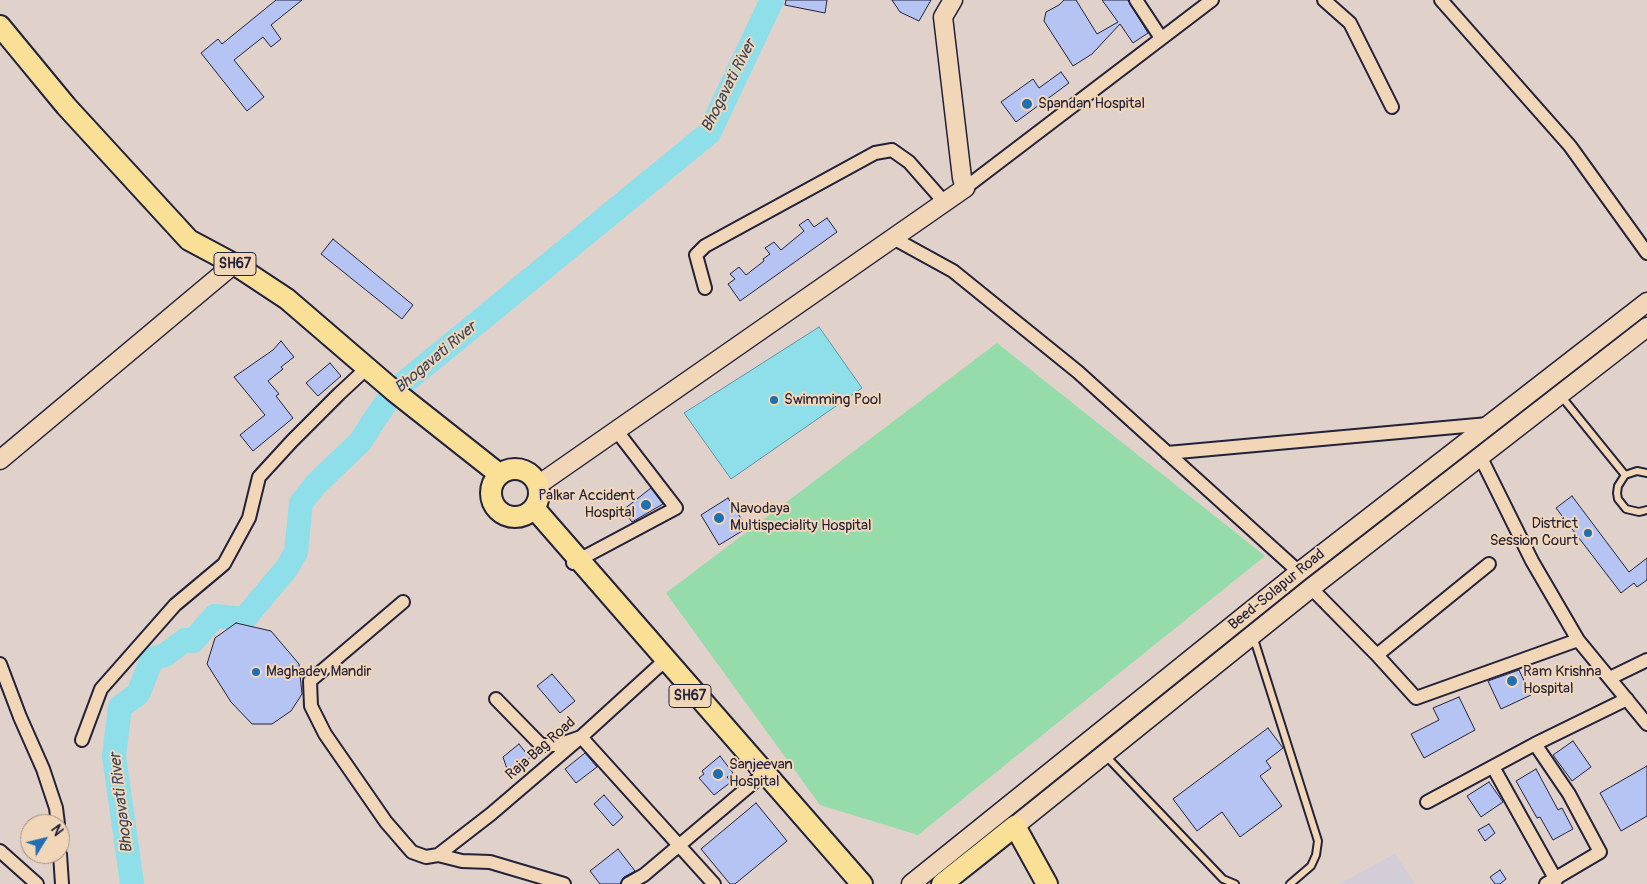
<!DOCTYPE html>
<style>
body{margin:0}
#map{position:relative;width:1647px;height:884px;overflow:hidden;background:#e0d1ca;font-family:Pangolin,sans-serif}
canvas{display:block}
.north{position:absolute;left:20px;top:814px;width:50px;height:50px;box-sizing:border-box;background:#f2d6b8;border:1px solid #9f8e86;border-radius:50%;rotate:54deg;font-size:14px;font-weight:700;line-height:20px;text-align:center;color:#22223b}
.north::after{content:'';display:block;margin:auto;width:18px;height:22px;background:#1f6fb2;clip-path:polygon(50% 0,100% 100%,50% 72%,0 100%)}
</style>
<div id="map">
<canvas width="1647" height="884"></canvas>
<div class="north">N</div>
</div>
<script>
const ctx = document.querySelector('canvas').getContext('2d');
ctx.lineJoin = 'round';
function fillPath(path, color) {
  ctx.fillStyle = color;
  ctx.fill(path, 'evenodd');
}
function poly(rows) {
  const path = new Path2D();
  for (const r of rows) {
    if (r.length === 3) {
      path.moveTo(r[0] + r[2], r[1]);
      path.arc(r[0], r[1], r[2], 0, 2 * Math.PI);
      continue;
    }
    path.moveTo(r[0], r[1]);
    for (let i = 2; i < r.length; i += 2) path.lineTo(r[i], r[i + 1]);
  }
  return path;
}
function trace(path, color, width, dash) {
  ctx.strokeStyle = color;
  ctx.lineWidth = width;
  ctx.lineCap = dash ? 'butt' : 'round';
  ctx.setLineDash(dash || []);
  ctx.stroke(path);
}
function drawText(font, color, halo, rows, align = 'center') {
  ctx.font = font + ' Pangolin,sans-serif';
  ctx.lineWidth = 4;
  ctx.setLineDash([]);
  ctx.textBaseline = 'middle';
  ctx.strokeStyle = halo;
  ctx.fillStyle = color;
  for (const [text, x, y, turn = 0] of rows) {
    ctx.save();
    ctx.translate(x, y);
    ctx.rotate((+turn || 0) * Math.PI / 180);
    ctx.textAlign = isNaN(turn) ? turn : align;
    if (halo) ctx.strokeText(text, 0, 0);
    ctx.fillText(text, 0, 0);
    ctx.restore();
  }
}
fillPath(poly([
 [1395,854,1415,884,1339,884]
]), '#d3cdd7');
fillPath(poly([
 [997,343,1265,556,918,835,820,805,666,593]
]), '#95dcaa');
const water = poly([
 [819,327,862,388,731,479,684,413,819,327]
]);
fillPath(water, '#8fdfeb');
trace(water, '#6393a5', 1);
trace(poly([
 [132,884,114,756,120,707,138,694,152,659,165,655,185,640,193,641,215,616,244,619,286,569,296,552,301,503,315,485,361,441,372,423,394,391,709,133,772,0]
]), '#8fdfeb', 24);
const building = poly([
 [276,0,302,0,271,25,281,39,271,47,263,37,234,60,264,97,247,111,201,53,218,39,222,44,276,0],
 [786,0,827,0,825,13,785,5,786,0],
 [892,0,931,0,919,21,900,12,892,0],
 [1064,0,1076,0,1097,34,1118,22,1102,0,1128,0,1148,33,1133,43,1120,24,1092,54,1073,66,1044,21,1046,12,1059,5,1064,0],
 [1061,72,1069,83,1016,122,1001,102,1033,79,1039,88,1061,72],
 [827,218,837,232,740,301,728,284,735,279,730,274,739,267,746,275,764,261,763,259,770,254,765,248,774,242,781,250,804,231,799,225,808,219,814,227,827,218],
 [333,239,413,305,402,319,321,254,333,239],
 [281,341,294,357,281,367,283,369,268,381,279,394,276,396,293,418,253,451,240,435,265,415,234,377,273,350,281,341],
 [330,363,341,376,318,396,306,383,330,363],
 [651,488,663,504,632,522,623,510,651,488],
 [1572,496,1629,572,1647,558,1647,580,1637,587,1634,583,1621,593,1556,508,1572,496],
 [728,498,747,528,719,545,701,515,728,498],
 [236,623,271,631,299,664,302,694,291,711,272,724,252,724,231,702,207,664,215,638,236,623],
 [1519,670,1531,695,1501,709,1488,681,1519,670],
 [552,674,575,701,560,713,537,686,552,674],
 [1459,697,1475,730,1424,758,1411,734,1439,720,1433,708,1459,697],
 [1268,728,1283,748,1266,761,1271,768,1260,776,1282,806,1240,837,1222,812,1197,831,1173,799,1268,728],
 [1573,741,1591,767,1572,781,1553,755,1573,741],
 [519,744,530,758,508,772,503,757,519,744],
 [585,753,597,767,576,783,565,769,585,753],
 [720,756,733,773,727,777,731,782,714,795,699,778,704,774,702,771,720,756],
 [1647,766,1647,816,1621,831,1600,793,1647,766],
 [1536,769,1558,810,1562,808,1573,829,1553,840,1540,817,1537,818,1516,781,1536,769],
 [1489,782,1503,802,1481,817,1467,796,1489,782],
 [604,795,623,817,613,826,594,804,604,795],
 [756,803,787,841,735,884,730,884,701,849,756,803],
 [1489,824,1495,833,1485,841,1478,830,1489,824],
 [618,849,635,871,624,877,620,884,600,884,590,871,618,849],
 [1500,870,1506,879,1500,884,1495,884,1490,877,1500,870]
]);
fillPath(building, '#b6c4f4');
trace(building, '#22223b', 1);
const lane = poly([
 [1561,396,1625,475],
 [1647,473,1637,471,1625,475,1618,486,1617,493,1618,499,1626,509,1639,512,1647,510],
 [1253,636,1318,841,1316,855,1311,866,1290,884],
 [1105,755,1223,879,1235,884]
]);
const street = poly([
 [1136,0,1161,38],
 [1324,0,1350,23,1392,107],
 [1441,0,1570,146,1647,253],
 [965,188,1212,0],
 [893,238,953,271,1078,372,1299,572],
 [705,288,696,255,705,246,875,153,892,150,909,162,938,195],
 [1167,453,1488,424],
 [1480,456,1532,561,1578,640,1647,724],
 [573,563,676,508,616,430],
 [1311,588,1377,655,1416,698,1578,640],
 [403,602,310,681,311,706,325,734,386,822,412,852,426,857,438,855,462,861,490,862,564,884],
 [1377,655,1489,564],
 [0,664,20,717,43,769,56,808,58,824],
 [1610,678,1647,660],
 [496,699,541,745,558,745,581,737,714,884],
 [82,740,101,689,175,605,224,564,249,518,259,477,292,441,339,394,367,368],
 [1535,744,1569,794,1600,852,1546,884],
 [1493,767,1556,880],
 [1427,802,1535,744,1627,699],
 [0,851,37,884],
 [60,854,62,884],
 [438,855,491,814,581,737,661,664],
 [628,884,644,875,760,777]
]);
const secondary = poly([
 [0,460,234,264],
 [538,485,965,188,962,178,943,17,953,0],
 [1015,826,1311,588,1647,327],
 [911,884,1299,572,1647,302]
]);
const primary = poly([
 [0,26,66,106,189,240,234,264,287,299,394,391,499,474],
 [515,493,24],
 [534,508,862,884],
 [942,884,1015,826,1047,884]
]);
trace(lane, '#22223b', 10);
trace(street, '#22223b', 16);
trace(secondary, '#22223b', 21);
trace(primary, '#22223b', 24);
trace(lane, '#f2d6b8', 6);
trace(street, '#f2d6b8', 12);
trace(secondary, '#f2d6b8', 18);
trace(primary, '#fadf96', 20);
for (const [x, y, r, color] of [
 [1027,104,6,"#1f6fb2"],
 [774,400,5,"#1f6fb2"],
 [646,505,6,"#1f6fb2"],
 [719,518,6,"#1f6fb2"],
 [1588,533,5,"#1f6fb2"],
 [256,672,5,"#1f6fb2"],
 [1512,681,6,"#1f6fb2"],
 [718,774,6,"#1f6fb2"]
]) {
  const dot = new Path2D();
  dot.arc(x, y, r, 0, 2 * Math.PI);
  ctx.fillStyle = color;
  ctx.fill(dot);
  trace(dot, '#f2d6b8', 2);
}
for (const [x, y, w] of [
 [235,264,42],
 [690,696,42]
]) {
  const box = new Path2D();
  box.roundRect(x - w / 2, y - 11.5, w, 23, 4);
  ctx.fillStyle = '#f2d6b8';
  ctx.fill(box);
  trace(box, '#22223b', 1);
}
drawText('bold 14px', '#22223b', null, [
 ["SH67",235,264],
 ["SH67",690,696]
]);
drawText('15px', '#22223b', '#f2d6b8', [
 ["Spandan Hospital",1038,104],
 ["Swimming Pool",784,400],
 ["Palkar Accident",635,496,"right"],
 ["Hospital",635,513,"right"],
 ["Navodaya",730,509],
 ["Multispeciality Hospital",730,526],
 ["District",1578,524,"right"],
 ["Session Court",1578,541,"right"],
 ["Maghadev Mandir",266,672],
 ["Ram Krishna",1523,672],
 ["Hospital",1523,689],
 ["Sanjeevan",729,765],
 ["Hospital",729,782]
], 'left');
drawText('15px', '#22223b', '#f2d6b8', [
 ["Beed-Solapur Road",1277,590,-39],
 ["Raja Bag Road",541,749,-41]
]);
drawText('italic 16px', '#38485e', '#f2d6b8', [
 ["Bhogavati River",729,86,-63],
 ["Bhogavati River",436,358,-40],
 ["Bhogavati River",122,803,-97]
]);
</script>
